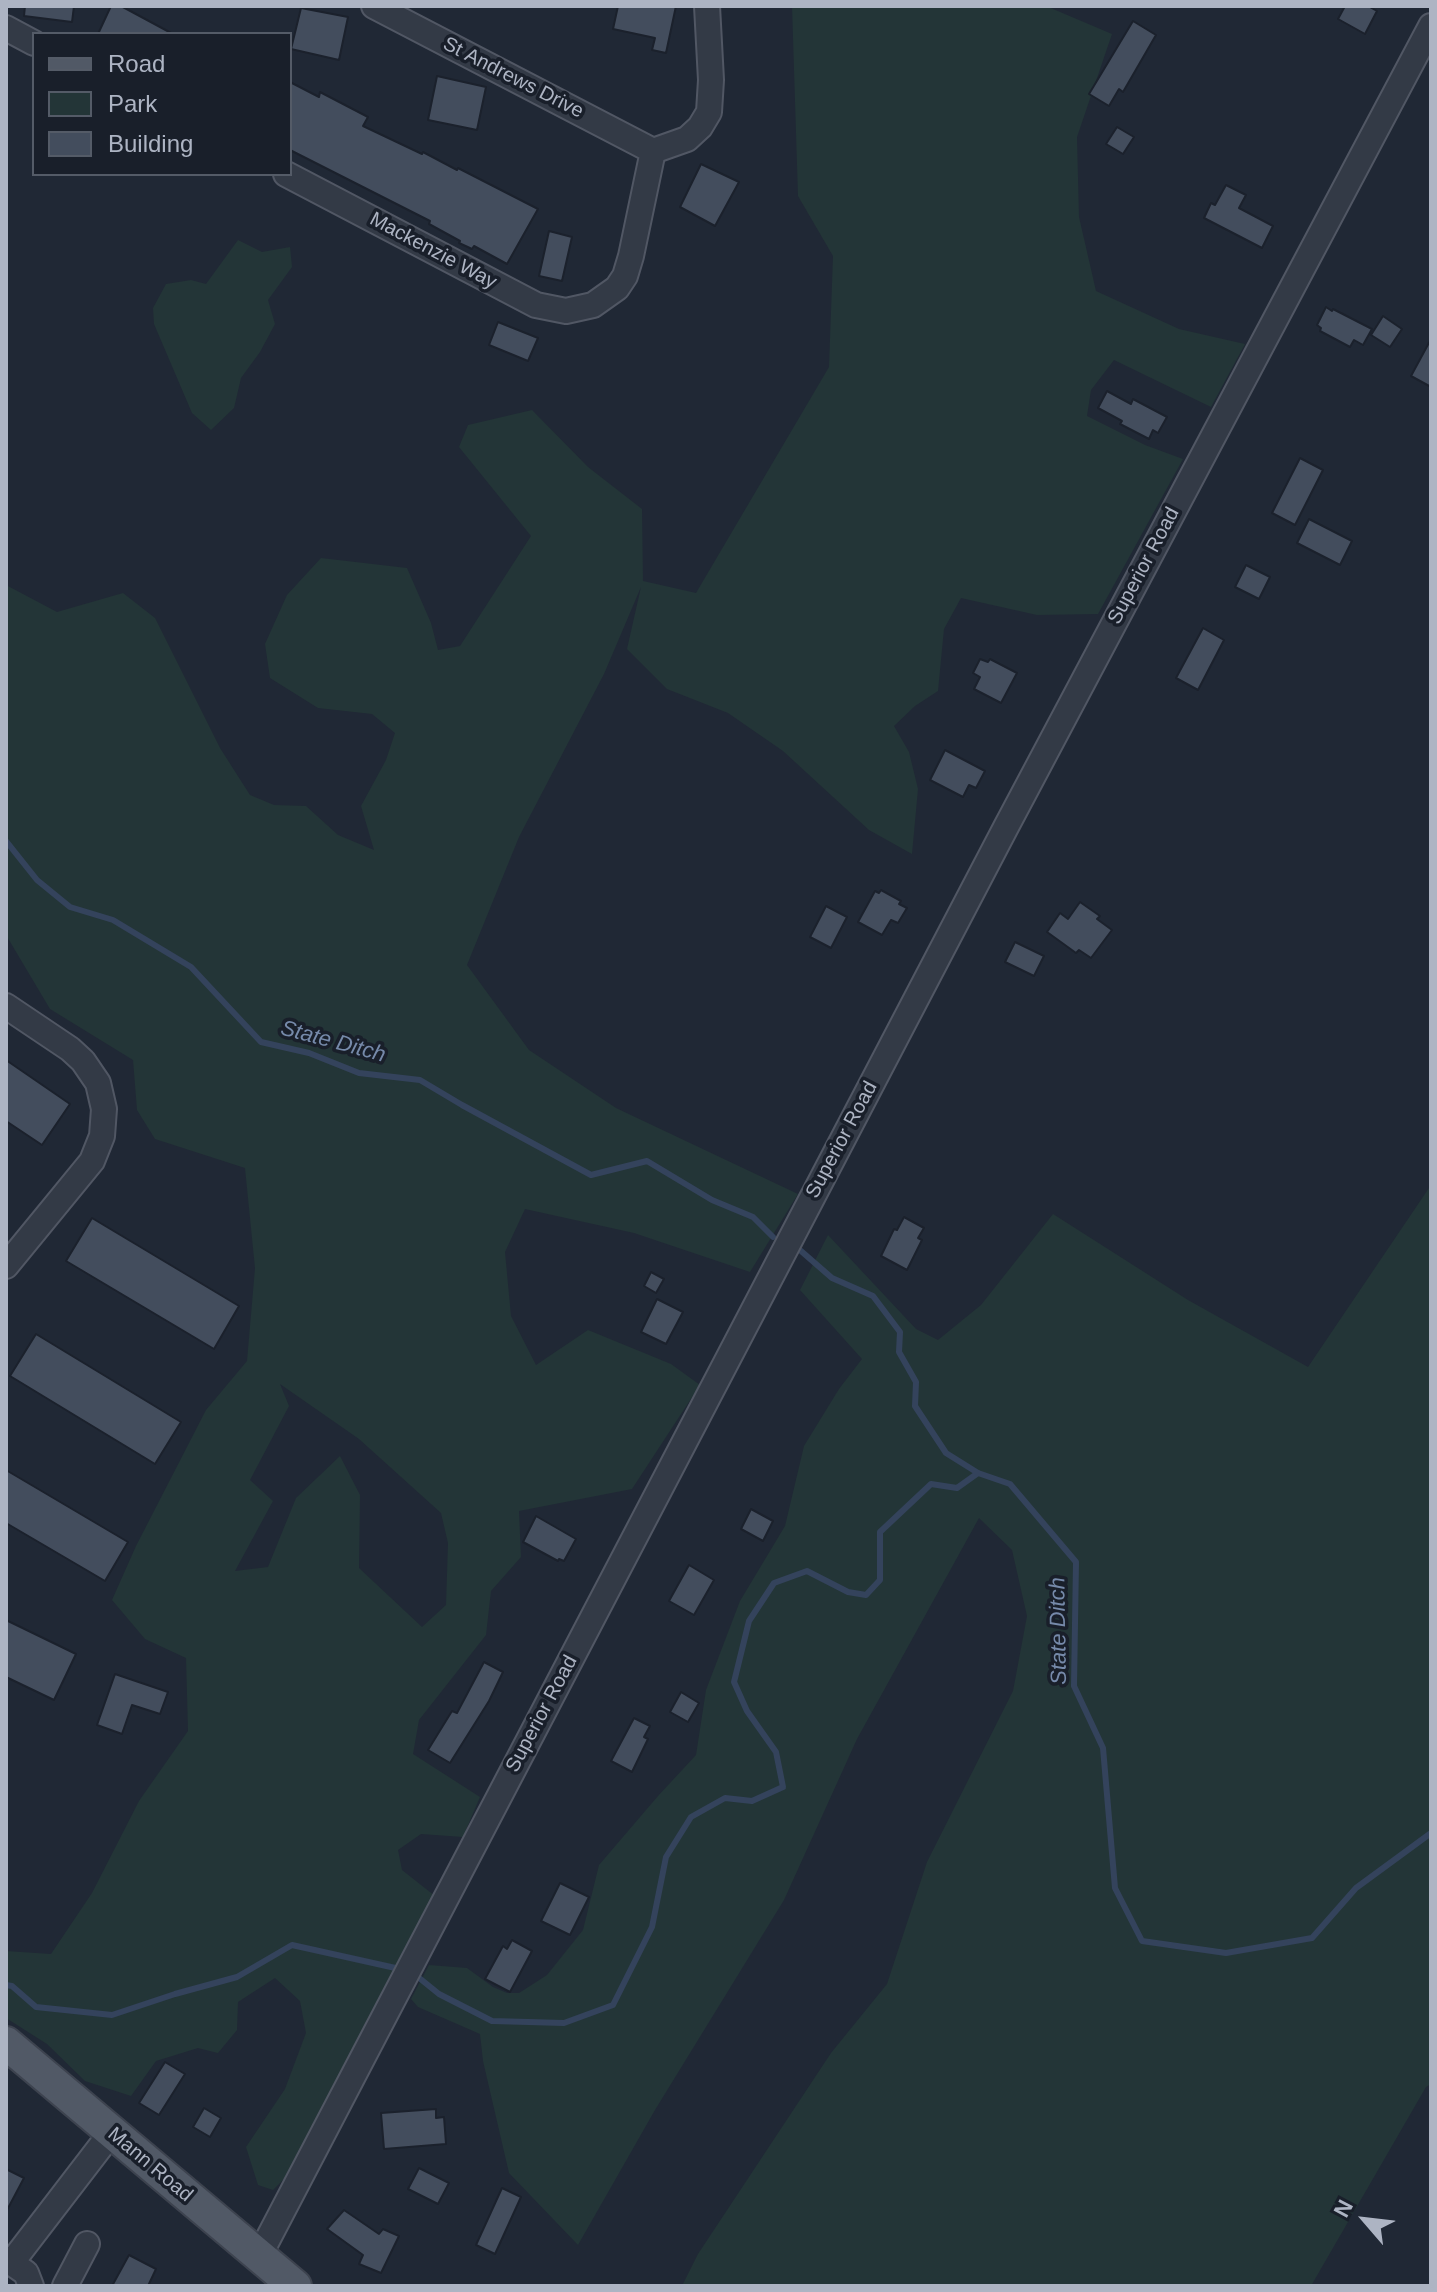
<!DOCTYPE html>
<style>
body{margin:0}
#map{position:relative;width:1437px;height:2292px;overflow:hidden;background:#202835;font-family:Arial,sans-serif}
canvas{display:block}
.frame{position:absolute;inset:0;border:8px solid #adb4c3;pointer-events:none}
.legend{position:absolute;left:32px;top:32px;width:260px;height:144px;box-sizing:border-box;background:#191f2a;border:2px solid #545b67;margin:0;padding:10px 14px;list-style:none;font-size:24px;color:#adb4c3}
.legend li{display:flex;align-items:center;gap:16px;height:40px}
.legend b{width:40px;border:2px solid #545b67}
.north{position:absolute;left:1325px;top:2180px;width:80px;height:80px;-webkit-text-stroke:6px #191f2a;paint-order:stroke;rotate:298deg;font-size:22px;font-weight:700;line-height:32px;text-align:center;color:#adb4c3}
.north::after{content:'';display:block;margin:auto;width:28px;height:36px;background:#adb4c3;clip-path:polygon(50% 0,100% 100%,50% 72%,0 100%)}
</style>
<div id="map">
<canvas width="1437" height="2292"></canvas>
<div class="frame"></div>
<ul class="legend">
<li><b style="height:10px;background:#515966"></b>Road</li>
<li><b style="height:22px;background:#233537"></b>Park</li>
<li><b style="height:22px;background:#434d5d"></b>Building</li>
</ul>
<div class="north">N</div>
</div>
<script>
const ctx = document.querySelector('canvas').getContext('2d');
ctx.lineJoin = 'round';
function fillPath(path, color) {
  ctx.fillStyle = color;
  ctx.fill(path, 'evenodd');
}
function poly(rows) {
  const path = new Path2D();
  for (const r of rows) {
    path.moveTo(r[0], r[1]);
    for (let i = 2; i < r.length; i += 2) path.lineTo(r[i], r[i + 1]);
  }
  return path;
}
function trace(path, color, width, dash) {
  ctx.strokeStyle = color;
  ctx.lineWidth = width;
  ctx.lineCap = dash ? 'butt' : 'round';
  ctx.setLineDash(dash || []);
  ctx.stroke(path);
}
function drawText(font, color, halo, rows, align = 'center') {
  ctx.font = font + ' Arial,sans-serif';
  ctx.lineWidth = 7;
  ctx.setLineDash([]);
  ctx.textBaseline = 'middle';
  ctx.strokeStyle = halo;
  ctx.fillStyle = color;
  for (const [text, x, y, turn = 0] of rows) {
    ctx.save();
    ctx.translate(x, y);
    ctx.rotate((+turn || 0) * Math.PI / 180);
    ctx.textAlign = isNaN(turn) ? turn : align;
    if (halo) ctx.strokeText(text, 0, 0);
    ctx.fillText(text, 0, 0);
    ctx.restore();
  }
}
fillPath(poly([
 [792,6,1046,6,1112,34,1077,137,1079,217,1096,291,1179,329,1245,344,1211,407,1114,360,1091,390,1087,416,1145,445,1183,459,1098,614,1037,615,961,598,944,629,938,691,915,706,894,726,909,752,918,789,912,854,869,830,783,751,728,713,667,689,627,649,641,587,604,674,519,837,467,965,529,1050,616,1108,798,1194,750,1272,634,1233,525,1209,505,1252,511,1316,536,1365,588,1330,671,1364,700,1385,632,1489,519,1511,521,1557,491,1591,486,1635,419,1720,413,1754,480,1797,463,1837,421,1834,398,1850,402,1870,435,1896,296,2167,273,2190,258,2185,246,2147,285,2089,306,2033,300,2001,275,1978,238,2002,237,2030,218,2053,198,2048,156,2061,131,2096,85,2081,47,2044,6,2018,6,1951,51,1954,92,1893,139,1801,188,1731,186,1658,145,1639,112,1600,136,1546,206,1410,247,1361,255,1268,245,1168,155,1139,137,1110,133,1060,50,1009,6,935,6,585,57,612,123,593,155,618,220,748,250,795,274,805,306,806,338,835,374,850,361,806,386,760,395,733,372,714,318,708,270,678,265,644,287,595,321,558,407,568,431,623,438,650,460,646,531,536,459,447,468,425,532,410,588,467,642,509,643,581,696,593,829,367,833,256,798,196],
 [280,1384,359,1439,441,1513,448,1543,446,1605,422,1627,359,1568,360,1495,340,1456,296,1498,268,1567,235,1571,273,1501,250,1480,289,1406],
 [238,240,262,252,290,247,292,267,268,300,275,324,260,352,241,378,234,408,211,430,192,413,154,324,153,308,166,284,191,280,206,284],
 [1431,1185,1431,2084,1426,2087,1311,2286,682,2286,698,2254,831,2053,887,1984,927,1862,1013,1691,1027,1616,1012,1550,979,1518,857,1739,784,1900,655,2110,578,2245,509,2173,483,2061,480,2034,418,2007,411,1999,429,1965,467,1968,493,1987,507,1993,519,1993,547,1975,583,1930,599,1865,658,1796,696,1755,706,1690,740,1601,785,1526,804,1446,839,1389,862,1359,800,1290,828,1235,916,1329,938,1340,981,1305,1053,1214,1188,1300,1308,1367]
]), '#233537');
trace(poly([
 [6,841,37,880,70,907,113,920,191,967,261,1042,309,1053,359,1073,420,1080,462,1105,591,1175,647,1161,712,1200,753,1217,773,1237],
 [801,1251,832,1278,873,1296,900,1332,899,1352,916,1382,915,1406,946,1453,978,1473,1010,1484,1076,1562,1074,1686,1103,1748,1115,1888,1142,1941,1226,1953,1312,1938,1356,1888,1431,1833],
 [418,1977,439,1994,492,2021,564,2023,613,2005,652,1927,666,1857,691,1817,725,1798,752,1801,783,1787,776,1752,747,1711,734,1682,749,1621,774,1583,807,1571,848,1592,866,1595,880,1580,880,1532,931,1484,957,1488,978,1473],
 [6,1985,12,1986,36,2007,112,2015,175,1994,237,1977,292,1945,400,1969]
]), '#34435c', 6);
const building = poly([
 [25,6,74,6,72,22,24,16,25,6],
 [111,6,121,6,173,34,98,34,111,6],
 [618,6,676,6,666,53,652,50,655,38,613,29,618,6],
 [1345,6,1368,6,1377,11,1365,34,1338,19,1345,6],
 [301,8,348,17,339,60,291,49,301,8],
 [1133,21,1156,35,1123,92,1119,89,1109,106,1089,94,1133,21],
 [437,76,486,87,477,130,428,120,437,76],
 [290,82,319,97,320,92,368,117,363,126,422,154,423,152,457,170,458,168,538,209,507,264,474,246,472,249,459,243,460,241,429,224,430,221,290,150,290,82],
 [1117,127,1134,137,1123,154,1106,144,1117,127],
 [701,164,739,182,715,226,680,207,701,164],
 [1226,185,1246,195,1239,208,1273,226,1262,248,1204,218,1211,203,1215,205,1226,185],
 [549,231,572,237,562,281,539,276,549,231],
 [1326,307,1332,311,1333,309,1372,329,1363,345,1354,340,1350,347,1320,331,1321,328,1317,325,1326,307],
 [1383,316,1402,329,1390,347,1371,335,1383,316],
 [498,322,538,338,528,361,489,345,498,322],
 [1431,339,1431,387,1411,376,1431,339],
 [1107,391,1131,404,1133,399,1167,417,1158,433,1153,430,1149,439,1120,424,1122,421,1098,408,1107,391],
 [1300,458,1323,470,1295,525,1272,513,1300,458],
 [1309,519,1352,541,1340,565,1297,543,1309,519],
 [1246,565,1270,577,1259,599,1235,587,1246,565],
 [1203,628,1224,640,1198,690,1176,678,1203,628],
 [980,659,988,662,990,659,1017,673,1001,703,974,689,980,677,973,673,980,659],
 [945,750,985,771,976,788,969,785,963,797,930,780,945,750],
 [881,890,901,901,899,904,907,908,898,923,891,920,882,935,858,922,875,891,879,893,881,890],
 [1080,902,1100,916,1097,919,1112,930,1091,958,1079,950,1076,953,1047,932,1060,913,1068,919,1080,902],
 [826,906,847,917,831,948,810,937,826,906],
 [1015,942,1044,956,1034,976,1005,962,1015,942],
 [6,1060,70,1104,42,1145,6,1121,6,1060],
 [904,1217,924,1228,918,1238,922,1240,907,1270,881,1256,894,1229,897,1230,904,1217],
 [92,1218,239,1306,214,1349,66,1261,92,1218],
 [651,1272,664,1279,656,1293,644,1286,651,1272],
 [657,1299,683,1312,666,1344,641,1332,657,1299],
 [36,1334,181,1422,155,1464,10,1376,36,1334],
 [6,1470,128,1542,105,1581,6,1523,6,1470],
 [751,1509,773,1521,763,1541,741,1529,751,1509],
 [536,1516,576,1539,564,1561,559,1559,558,1561,523,1542,536,1516],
 [689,1565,714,1580,694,1615,669,1601,689,1565],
 [6,1620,76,1654,54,1700,6,1677,6,1620],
 [484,1662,503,1672,489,1701,450,1763,428,1750,452,1711,457,1713,484,1662],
 [115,1674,168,1692,160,1714,132,1705,122,1734,97,1725,115,1674],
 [681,1692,699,1703,688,1722,670,1712,681,1692],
 [634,1718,650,1726,644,1737,648,1739,632,1772,611,1761,634,1718],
 [560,1883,589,1897,570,1935,541,1921,560,1883],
 [512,1940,532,1951,510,1992,485,1979,503,1946,507,1949,512,1940],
 [165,2062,185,2074,159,2115,139,2103,165,2062],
 [204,2108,221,2118,210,2137,193,2127,204,2108],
 [436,2109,436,2118,444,2117,446,2144,384,2149,381,2113,436,2109],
 [419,2168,449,2183,438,2204,408,2189,419,2168],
 [6,2169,24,2178,6,2212,6,2169],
 [502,2188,521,2197,495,2254,476,2245,502,2188],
 [344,2210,379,2234,383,2229,399,2236,381,2273,359,2264,363,2255,327,2229,344,2210],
 [129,2255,156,2269,148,2286,112,2286,129,2255]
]);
fillPath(building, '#434d5d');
trace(building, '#1b212c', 2);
const minor = poly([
 [374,6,653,151],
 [6,28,34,43],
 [286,174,536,305,566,311,593,305,617,288,625,276,631,256,653,151,687,139,700,127,709,112,711,80,707,6],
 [6,1006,70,1049,83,1061,98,1083,104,1109,102,1136,92,1161,6,1266],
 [259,2256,1006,827,1431,26],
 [6,2259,26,2273,31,2286],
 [12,2262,111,2133],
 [65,2286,87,2244]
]);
const major = poly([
 [6,2043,295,2286]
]);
trace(minor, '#515764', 28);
trace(major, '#3d434f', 36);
trace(minor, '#333a46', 24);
trace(major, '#515966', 32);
drawText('20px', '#adb4c3', '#191f2a', [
 ["St Andrews Drive",513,78,27],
 ["Mackenzie Way",433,251,28],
 ["Superior Road",1144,566,-62],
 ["Superior Road",842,1140,-62],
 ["Superior Road",542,1714,-62],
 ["Mann Road",150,2165,40]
]);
drawText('italic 22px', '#768aaa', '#191f2a', [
 ["State Ditch",333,1042,15],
 ["State Ditch",1059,1631,-91]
]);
</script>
